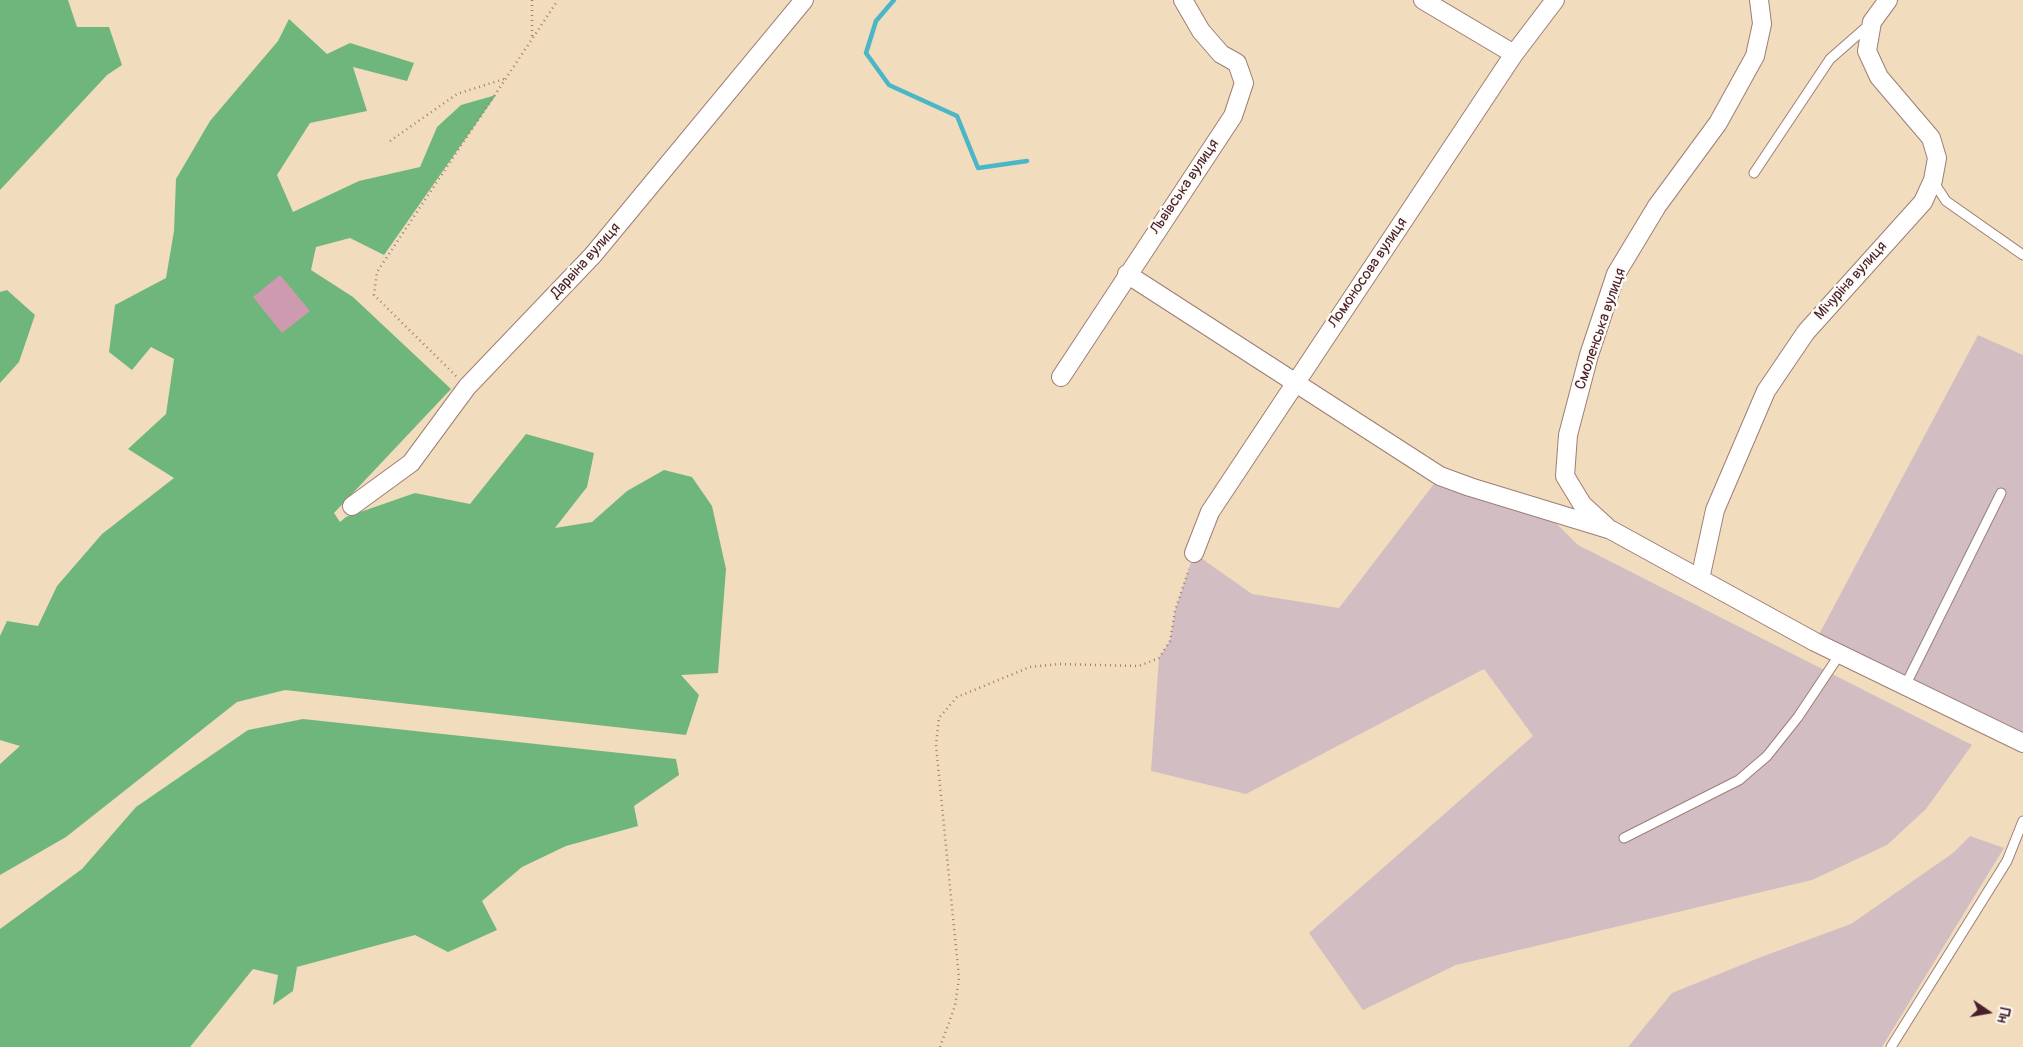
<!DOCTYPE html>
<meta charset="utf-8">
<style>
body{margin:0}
#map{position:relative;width:2023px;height:1047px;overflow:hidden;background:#f2dcbe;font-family:Pangolin,sans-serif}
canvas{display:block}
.north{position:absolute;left:1963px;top:987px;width:50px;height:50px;-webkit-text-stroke:4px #fdfcf7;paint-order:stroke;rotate:102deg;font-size:14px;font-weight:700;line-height:20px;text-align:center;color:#4a1f2b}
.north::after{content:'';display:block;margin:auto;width:18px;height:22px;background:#4a1f2b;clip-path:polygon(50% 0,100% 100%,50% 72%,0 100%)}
</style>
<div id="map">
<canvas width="2023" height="1047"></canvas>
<div class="north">Пн</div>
</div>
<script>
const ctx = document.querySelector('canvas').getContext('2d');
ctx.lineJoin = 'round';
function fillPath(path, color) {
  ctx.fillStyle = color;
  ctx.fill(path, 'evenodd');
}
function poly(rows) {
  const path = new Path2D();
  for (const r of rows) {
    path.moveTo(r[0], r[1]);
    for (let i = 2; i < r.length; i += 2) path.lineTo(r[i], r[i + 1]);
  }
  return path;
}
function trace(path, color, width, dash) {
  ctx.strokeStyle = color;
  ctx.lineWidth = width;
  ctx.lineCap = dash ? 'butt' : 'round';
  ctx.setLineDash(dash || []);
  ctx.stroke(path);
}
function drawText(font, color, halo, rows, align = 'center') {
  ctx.font = font + ' Pangolin,sans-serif';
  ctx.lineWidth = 5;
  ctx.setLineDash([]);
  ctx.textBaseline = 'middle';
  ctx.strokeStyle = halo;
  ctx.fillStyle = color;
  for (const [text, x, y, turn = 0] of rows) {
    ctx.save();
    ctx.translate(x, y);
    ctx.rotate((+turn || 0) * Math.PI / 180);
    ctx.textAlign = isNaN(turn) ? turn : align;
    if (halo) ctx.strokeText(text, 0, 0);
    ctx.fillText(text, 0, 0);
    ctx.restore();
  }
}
fillPath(poly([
 [1978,335,2023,355,2023,743,1815,642],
 [1440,476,1543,510,1578,545,1972,745,1926,809,1887,845,1812,880,1456,965,1363,1010,1309,933,1533,736,1484,669,1246,794,1151,771,1159,658,1170,641,1175,611,1194,553,1252,594,1339,608],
 [1970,836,2004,848,1882,1047,1628,1047,1672,993,1761,957,1851,924,1953,853]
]), '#d2bec2');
fillPath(poly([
 [0,0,68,0,77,27,109,27,122,65,107,75,0,190],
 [289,19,327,54,350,43,414,63,407,81,353,67,367,111,310,123,277,175,293,212,359,181,420,167,437,127,461,105,496,95,384,255,350,238,316,247,311,270,353,297,451,389,334,513,340,522,346,517,415,493,470,504,526,434,594,453,587,487,555,528,592,522,627,491,664,470,692,477,712,506,726,569,718,673,681,675,699,695,686,735,285,690,237,702,66,837,0,875,0,764,20,746,0,740,0,636,7,621,38,626,57,586,102,534,174,478,128,449,166,414,174,359,151,347,132,370,109,352,115,305,166,278,174,231,176,179,210,121,278,41],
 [7,290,35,315,19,362,0,383,0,292],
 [303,719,676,759,679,775,634,806,638,826,566,846,522,867,482,901,497,930,448,952,415,935,297,967,293,991,273,1005,278,975,253,969,190,1047,0,1047,0,929,82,869,136,807,248,730]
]), '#6fb67c');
trace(poly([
 [894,0,876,21,866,53,889,85,957,116,978,168,1027,161]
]), '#4bb7c6', 4.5);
fillPath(poly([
 [280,275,310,311,282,333,253,297]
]), '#ce9aaf');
const service = poly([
 [1754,173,1830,59,1870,24],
 [1933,181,1946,201,2023,255],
 [1905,686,2001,493],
 [1624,838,1739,780,1767,756,1798,717,1840,654],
 [1891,1047,2007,861,2023,821]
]);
const minor = poly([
 [1423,0,1514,54],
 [1127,274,1440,476,1470,487,1611,530,1815,642,2023,743],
 [1061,377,1233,116,1244,83,1237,63,1221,54,1201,31,1183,0],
 [352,506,411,463,467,387,593,255,804,0],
 [1607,527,1582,504,1565,476,1568,435,1589,355,1616,274,1657,206,1718,123,1755,56,1762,24,1759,0],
 [1194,553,1210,512,1514,54,1555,0],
 [1700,579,1715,510,1766,391,1806,332,1923,202,1933,180,1937,158,1931,138,1879,77,1867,51,1872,22,1888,0]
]);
trace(service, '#9e7e74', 11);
trace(minor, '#9e7e74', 20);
trace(poly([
 [532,0,532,38],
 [390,141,457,94,504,79],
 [456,376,374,295,377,272,558,0],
 [940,1047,955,1006,959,978,936,745,939,718,957,697,1030,667,1059,664,1139,666,1159,658,1170,641,1175,611,1189,569]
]), '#9e7e74', 2.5, [1, 4]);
trace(service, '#fff', 9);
trace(minor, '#fff', 18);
drawText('15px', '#4a1f2b', '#fdfcf7', [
 ["Львівська вулиця",1185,187,-56],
 ["Дарвіна вулиця",586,261,-48],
 ["Ломоносова вулиця",1368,273,-56],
 ["Мічуріна вулиця",1851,281,-48],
 ["Смоленська вулиця",1601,329,-71]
]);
</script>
